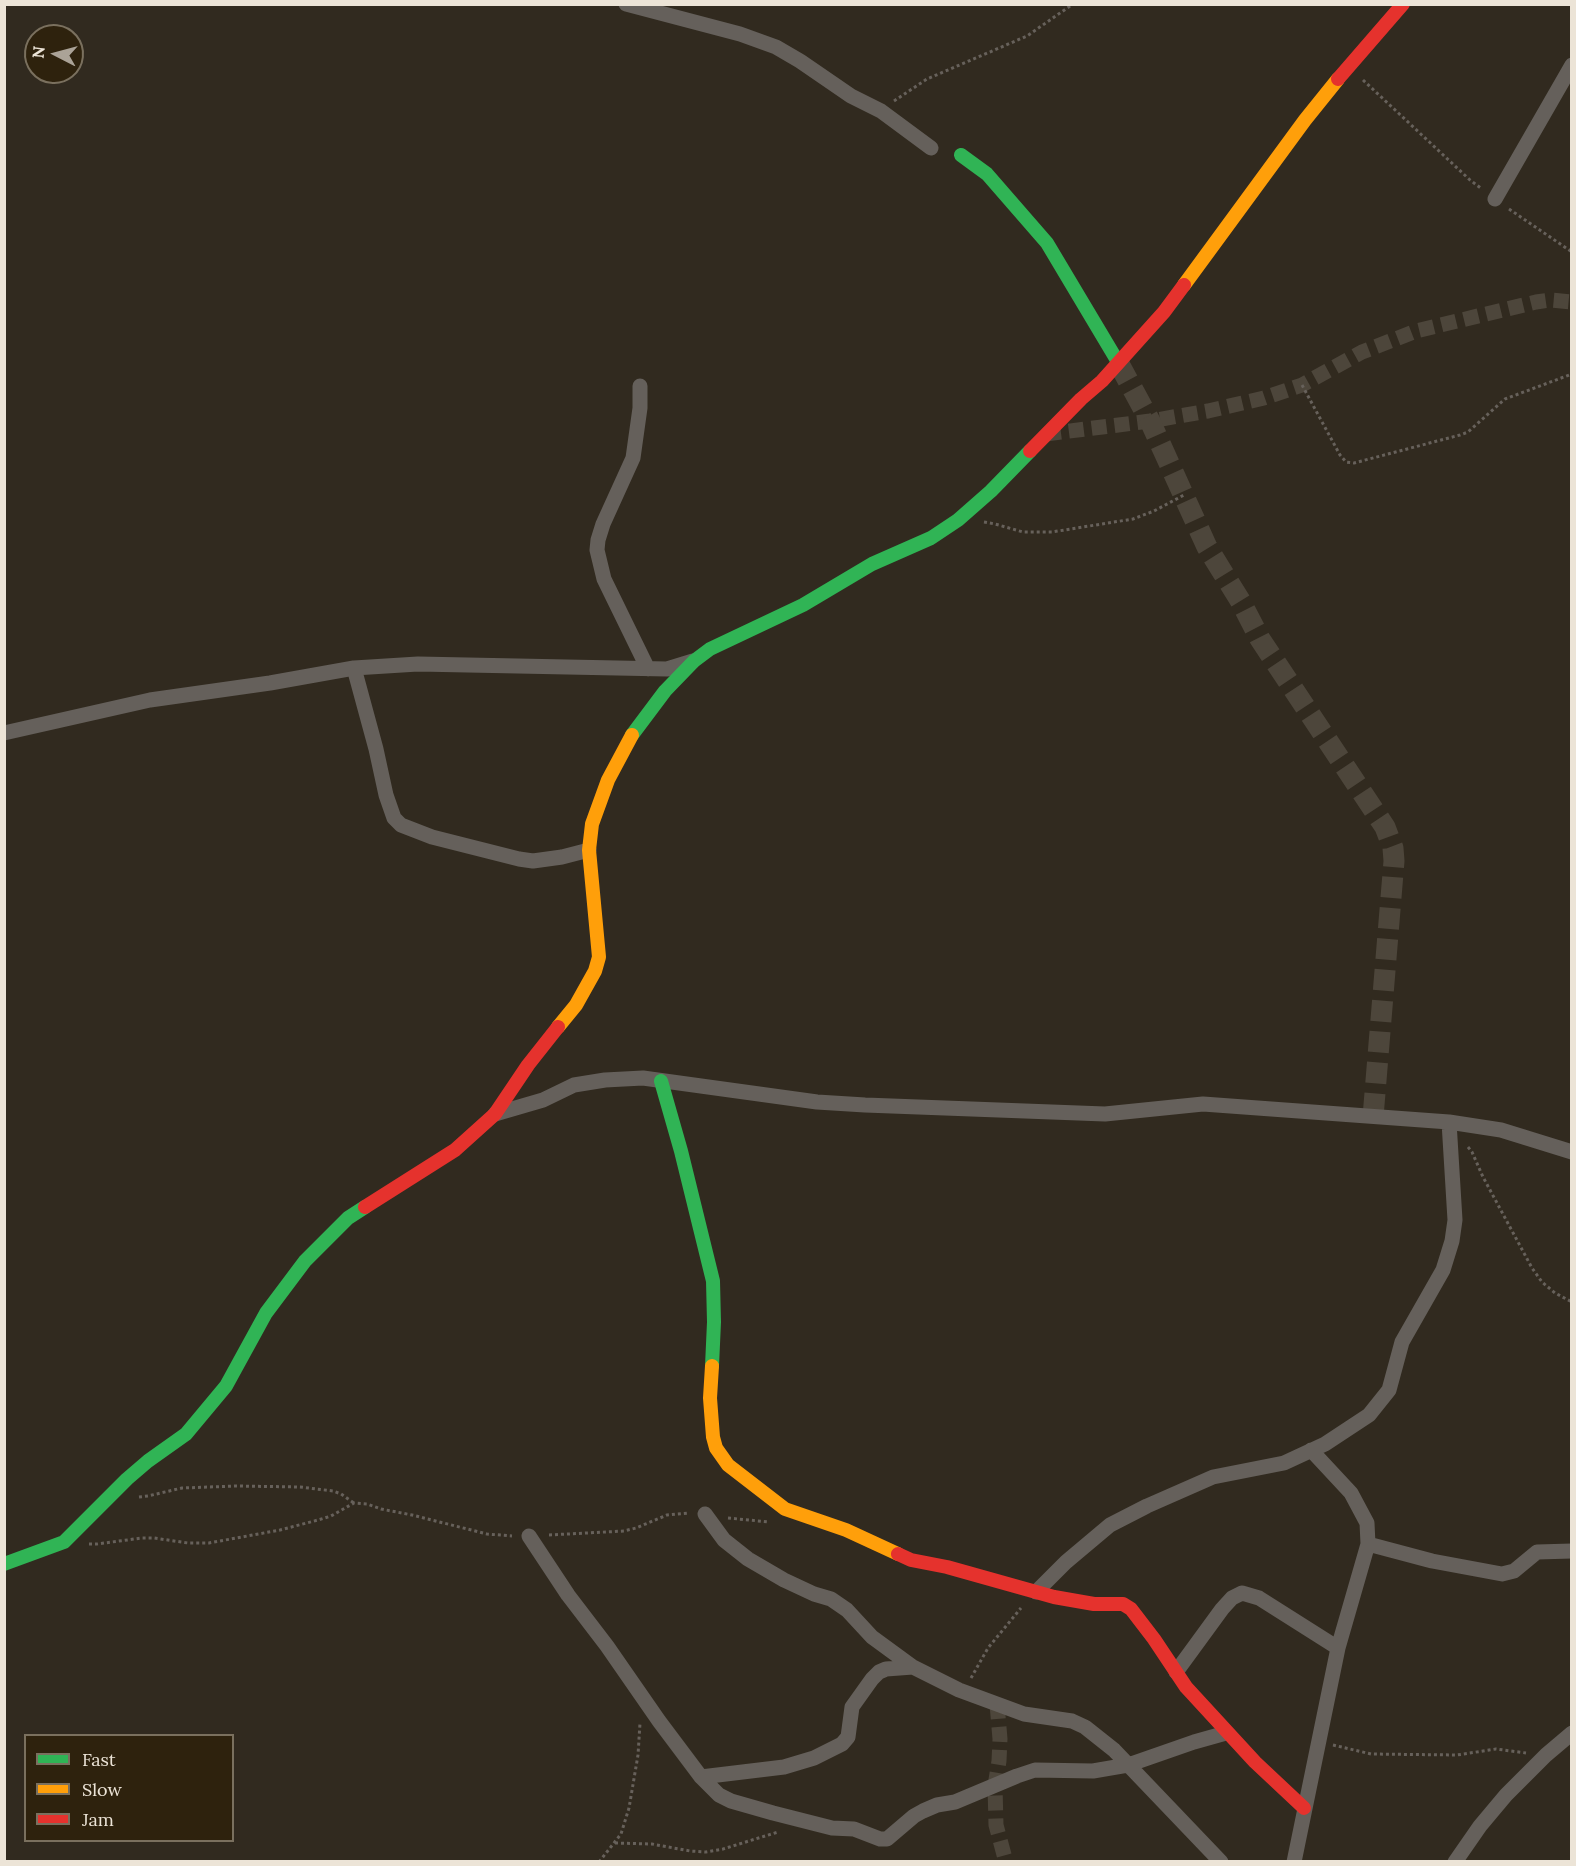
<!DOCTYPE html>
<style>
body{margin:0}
#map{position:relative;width:1576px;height:1866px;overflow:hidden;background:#312a1f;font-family:Lora,serif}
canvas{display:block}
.frame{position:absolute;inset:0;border:6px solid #ece4d7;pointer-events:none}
.legend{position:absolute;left:24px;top:1734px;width:210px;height:108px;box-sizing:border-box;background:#2e220d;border:2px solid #7a705e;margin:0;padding:8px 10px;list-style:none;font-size:18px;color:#ece4d7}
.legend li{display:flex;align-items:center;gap:12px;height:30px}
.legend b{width:30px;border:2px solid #7a705e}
.north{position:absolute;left:24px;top:24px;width:60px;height:60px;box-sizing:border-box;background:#2e220d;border:2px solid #7a705e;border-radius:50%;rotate:276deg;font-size:16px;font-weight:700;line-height:24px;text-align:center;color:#ece4d7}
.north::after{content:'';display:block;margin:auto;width:21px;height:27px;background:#aba397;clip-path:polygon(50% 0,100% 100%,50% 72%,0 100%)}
</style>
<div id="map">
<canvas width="1576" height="1866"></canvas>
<div class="frame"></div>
<ul class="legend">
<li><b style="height:8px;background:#30b455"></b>Fast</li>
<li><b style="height:8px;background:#ff9f0a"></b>Slow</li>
<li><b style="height:8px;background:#e5322d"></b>Jam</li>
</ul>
<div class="north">N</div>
</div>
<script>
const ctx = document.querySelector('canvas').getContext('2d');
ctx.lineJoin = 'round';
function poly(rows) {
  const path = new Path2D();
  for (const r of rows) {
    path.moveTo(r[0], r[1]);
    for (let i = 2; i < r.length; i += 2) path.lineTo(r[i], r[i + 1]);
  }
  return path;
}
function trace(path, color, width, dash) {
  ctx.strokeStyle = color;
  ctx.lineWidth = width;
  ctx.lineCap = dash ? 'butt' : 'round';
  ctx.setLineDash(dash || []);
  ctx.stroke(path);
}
trace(poly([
 [1046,434,1150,421,1208,411,1264,398,1302,385,1362,352,1416,331,1536,302,1550,300,1572,302],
 [997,1704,1000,1739,999,1761,995,1786,996,1825,1006,1862]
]), '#4d463b', 15, [15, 8]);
trace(poly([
 [1118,362,1150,421,1207,547,1241,602,1260,639,1385,827,1393,848,1394,861,1373,1117]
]), '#4d463b', 21, [21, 10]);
trace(poly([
 [1363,80,1470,180,1482,189],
 [894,101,927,79,1027,36,1073,4],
 [1509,209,1572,252],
 [1302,385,1340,455,1346,462,1354,463,1460,435,1468,432,1505,399,1572,374],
 [984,522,995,524,1023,532,1052,532,1133,519,1154,511,1184,495],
 [1468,1147,1472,1152,1483,1177,1532,1268,1542,1282,1555,1293,1572,1302],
 [139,1497,148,1496,182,1488,236,1486,300,1487,333,1491,341,1494,354,1503],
 [728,1518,769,1522],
 [549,1535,624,1531,636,1528,667,1515,689,1513],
 [89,1544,97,1544,142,1538,154,1538,188,1543,209,1543,280,1530,318,1520,331,1516,354,1503,367,1504,381,1509,412,1515,487,1534,512,1536],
 [971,1678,988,1648,1021,1608],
 [1333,1745,1371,1754,1457,1755,1496,1749,1526,1753],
 [615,1843,652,1844,690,1851,706,1852,723,1849,778,1832],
 [599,1862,621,1834,629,1808,638,1755,640,1723]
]), '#67615b', 3, [3, 3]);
trace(poly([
 [626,4,740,34,776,47,800,61,851,96,881,111,931,148],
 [1495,199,1572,65],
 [640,386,640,408,633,458,603,524,598,540,597,550,604,579,648,669],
 [354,668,376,749,386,795,394,818,401,825,432,837,519,859,533,861,562,857,589,850],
 [4,733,150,700,270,683,354,668,418,664,667,669,693,661],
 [495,1114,543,1100,574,1085,605,1080,643,1078,817,1102,865,1105,1105,1114,1203,1104,1449,1122,1501,1130,1572,1152],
 [705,1514,724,1540,748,1559,784,1580,814,1594,831,1599,847,1610,872,1637,913,1667,959,1690,1024,1714,1072,1721,1085,1727,1114,1750,1221,1862],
 [529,1536,568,1595,607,1646,659,1721,701,1777,719,1795,731,1801,773,1813,832,1828,854,1829,880,1839,887,1839,914,1816,923,1811,937,1805,955,1802,1017,1776,1035,1770,1093,1771,1128,1765,1194,1742,1226,1733],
 [1368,1544,1432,1561,1502,1574,1514,1571,1537,1552,1572,1551],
 [1036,1592,1066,1562,1110,1525,1147,1506,1213,1477,1284,1463,1325,1444,1369,1415,1389,1390,1402,1342,1443,1270,1452,1241,1455,1220,1449,1122],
 [1176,1672,1222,1609,1232,1598,1242,1593,1259,1598,1338,1648],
 [701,1777,784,1767,814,1758,842,1744,848,1737,852,1707,872,1679,879,1672,886,1669,913,1667],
 [1294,1862,1338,1648,1368,1544,1367,1523,1351,1493,1311,1450],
 [1455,1862,1480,1826,1506,1795,1546,1755,1572,1733]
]), '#65605b', 15);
trace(poly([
 [961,155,987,174,1047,243,1118,362],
 [632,735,665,691,694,661,710,649,803,605,872,564,931,538,958,520,991,491,1030,451],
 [661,1081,681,1151,713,1281,714,1322,712,1366],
 [4,1564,64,1542,127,1479,148,1461,186,1434,226,1386,266,1313,305,1261,348,1218,365,1207]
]), '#30b455', 14);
trace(poly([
 [1184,285,1305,120,1338,79],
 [558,1027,576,1005,595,971,599,957,589,850,592,824,608,780,632,735],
 [712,1366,710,1398,713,1437,716,1448,728,1465,785,1509,846,1530,898,1554]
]), '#ff9f0a', 14);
trace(poly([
 [1338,79,1403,4],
 [1030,451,1081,399,1102,381,1164,312,1184,285],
 [365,1207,455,1150,495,1114,528,1065,558,1027],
 [898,1554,911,1560,947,1567,1054,1597,1094,1604,1123,1604,1131,1609,1154,1639,1186,1687,1255,1762,1304,1808]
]), '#e5322d', 14);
</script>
